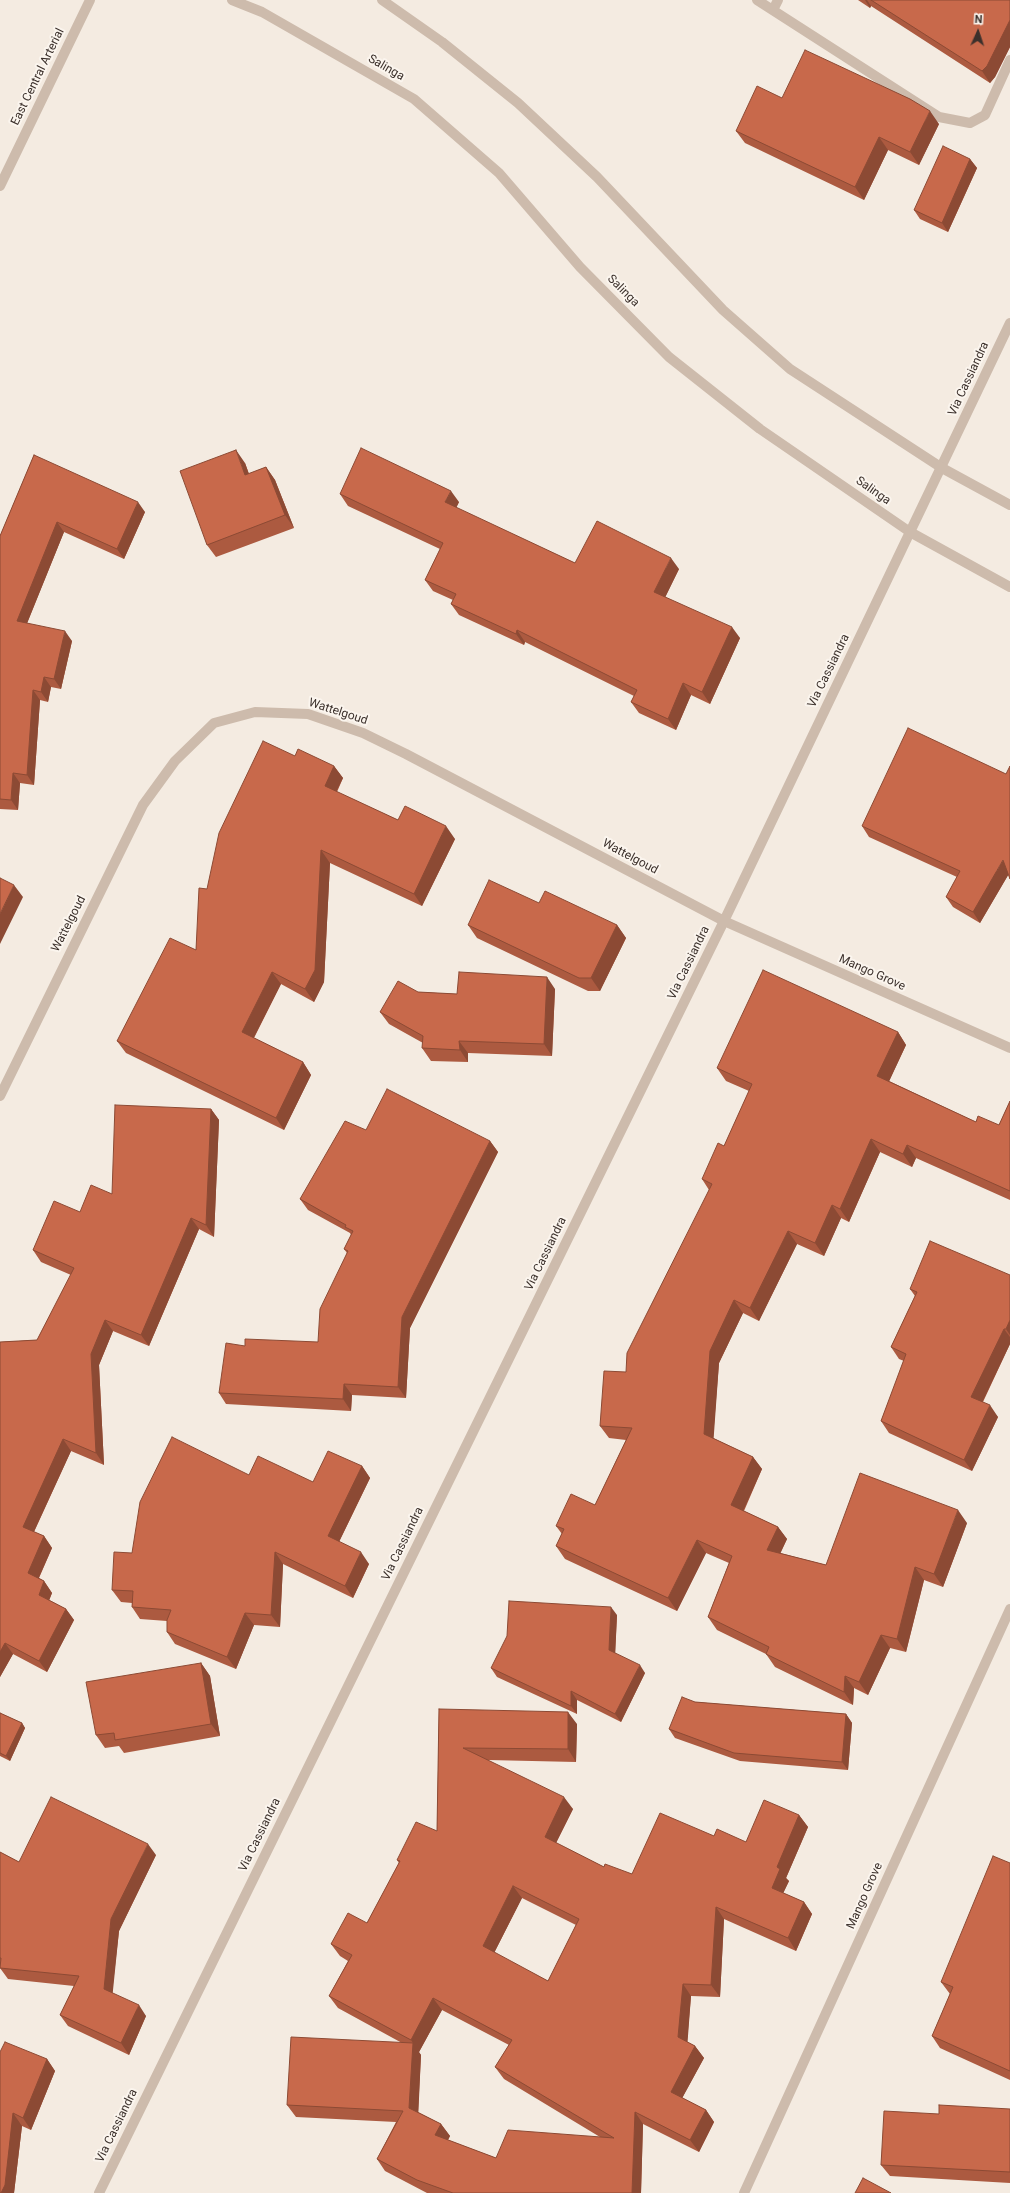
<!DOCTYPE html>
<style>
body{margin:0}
#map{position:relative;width:1010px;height:2193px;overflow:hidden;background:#f4ebe1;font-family:Roboto,sans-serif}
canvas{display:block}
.north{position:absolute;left:958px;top:12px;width:40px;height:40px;-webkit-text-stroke:3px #fbf5ee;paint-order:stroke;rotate:3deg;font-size:11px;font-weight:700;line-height:16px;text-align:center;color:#3b302b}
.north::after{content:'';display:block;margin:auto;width:14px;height:18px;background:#3b302b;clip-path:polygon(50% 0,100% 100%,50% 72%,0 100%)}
</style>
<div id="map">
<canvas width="1010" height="2193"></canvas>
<div class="north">N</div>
</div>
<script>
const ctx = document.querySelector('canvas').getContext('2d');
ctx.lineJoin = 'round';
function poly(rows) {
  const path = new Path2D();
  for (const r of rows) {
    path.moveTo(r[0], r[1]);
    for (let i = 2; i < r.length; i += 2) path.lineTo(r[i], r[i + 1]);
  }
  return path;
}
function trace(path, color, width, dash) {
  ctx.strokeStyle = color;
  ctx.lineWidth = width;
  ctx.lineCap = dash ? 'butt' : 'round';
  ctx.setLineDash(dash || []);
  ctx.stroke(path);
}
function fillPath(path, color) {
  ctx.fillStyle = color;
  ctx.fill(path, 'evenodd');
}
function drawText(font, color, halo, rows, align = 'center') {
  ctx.font = font + ' Roboto,sans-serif';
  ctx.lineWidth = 4;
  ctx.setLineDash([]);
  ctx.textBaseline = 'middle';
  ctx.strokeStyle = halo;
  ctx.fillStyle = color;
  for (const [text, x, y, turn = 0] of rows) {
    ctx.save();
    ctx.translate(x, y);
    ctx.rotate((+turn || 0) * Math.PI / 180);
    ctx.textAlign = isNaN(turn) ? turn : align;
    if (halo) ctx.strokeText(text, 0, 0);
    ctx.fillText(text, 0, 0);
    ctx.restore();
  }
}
trace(poly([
 [757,0,939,117,970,123,985,115,1010,60],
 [773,10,778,0],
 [0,1096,143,805,175,761,214,723,255,712,308,714,363,733,406,754,724,921,1010,1048],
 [99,2193,724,921,1010,323],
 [744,2193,1010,1609]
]), '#cdbbac', 10);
trace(poly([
 [232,0,262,12,414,99,499,173,580,267,669,357,760,429,910,532,1010,587],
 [382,0,442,42,518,103,597,177,723,310,790,369,942,468,1010,505],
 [0,186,90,0]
]), '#cdbbac', 10);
fillPath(poly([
 [858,0,1010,0,1010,47,995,77,990,83,871,6,870,8],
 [782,98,939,124,919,165,888,150,864,200,745,143,736,131],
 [970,159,977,168,948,232,920,219,914,210],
 [34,455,145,512,124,559,64,532,27,623,72,641,61,689,51,687,48,702,40,700,34,785,20,783,18,810,0,809,0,536],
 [245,463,249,474,266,467,275,480,294,528,216,557,207,545],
 [340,494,459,502,456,508,575,563,679,569,665,597,740,638,710,704,691,695,676,730,639,713,631,702,634,696,525,642,524,645,459,615,451,604,453,600,433,591,425,580,440,549,348,506],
 [334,766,343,778,337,792,398,820,455,839,422,906,330,863,324,982,314,1002,281,984,254,1038,303,1062,311,1075,284,1130,126,1053,117,1041,196,950,207,889],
 [862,826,1008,875,980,923,953,907,946,897,957,877,869,837],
 [539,903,617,925,626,938,600,991,588,991,477,938,468,925],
 [555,989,552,1056,468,1053,468,1062,431,1061,422,1048,423,1043,389,1024,380,1012,418,992,457,994],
 [898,1032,906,1045,889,1081,976,1122,999,1125,1010,1101,1010,1200,916,1158,912,1167,880,1152,849,1222,841,1218,824,1256,797,1244,759,1321,743,1313,719,1363,713,1438,753,1457,762,1469,744,1511,778,1527,787,1539,780,1553,826,1565,967,1523,943,1587,924,1580,906,1652,890,1648,868,1695,854,1688,853,1705,775,1667,766,1654,717,1630,708,1617,729,1563,706,1553,677,1611,565,1559,556,1546,562,1534,556,1526,595,1505,626,1440,609,1438,600,1426,626,1372,709,1190,702,1179,724,1146,749,1091,726,1081,717,1068],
 [211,1109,219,1120,214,1237,199,1229,149,1346,113,1331,99,1365,104,1465,71,1451,34,1532,44,1536,52,1548,39,1578,44,1581,52,1593,49,1600,66,1609,74,1620,47,1672,13,1654,0,1677,0,1342,37,1340,71,1275,41,1262,33,1250,80,1212,112,1194],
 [366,1130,490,1141,498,1152,410,1328,406,1398,352,1395,351,1411,226,1404,219,1393,245,1346,318,1342,347,1253,344,1249,351,1235,350,1233,308,1210,300,1199],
 [1010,1275,1010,1344,983,1402,998,1417,972,1471,889,1433,881,1421,904,1361,899,1359,891,1347,915,1296,910,1289],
 [362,1466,370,1478,339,1542,369,1564,353,1598,283,1564,280,1627,254,1625,236,1669,175,1644,167,1632,167,1621,140,1619,132,1607,132,1603,121,1602,112,1590,132,1553,249,1475,313,1482],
 [617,1615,615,1653,645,1673,621,1722,577,1700,577,1714,497,1677,491,1668],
 [201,1663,210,1676,220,1736,124,1753,119,1746,105,1748,96,1735],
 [695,1702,846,1714,852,1723,848,1770,740,1761,675,1738,669,1729],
 [439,1709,577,1724,576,1762,488,1760,573,1809,556,1843,604,1867,632,1874,714,1836,746,1842,799,1815,808,1827,786,1878,789,1881,783,1893,804,1902,812,1914,796,1951,724,1919,720,1997,691,1996,687,2042,695,2046,704,2058,682,2098,706,2110,714,2122,699,2152,643,2124,641,2193,427,2193,385,2171,377,2159,396,2122,296,2117,287,2105,402,2043,338,2008,329,1996,348,1961,340,1956,331,1944,367,1923,399,1863,397,1860,437,1831],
 [522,1898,576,1925,548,1981,494,1953],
 [442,2010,509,2045,495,2067,504,2079,600,2137,496,2158,448,2140,450,2136,441,2124,418,2112,421,2055,418,2051,419,2052],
 [0,1713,22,1723,25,1728,10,1761,0,1756],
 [0,1852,19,1862,156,1855,119,1931,112,1993,146,2016,129,2055,68,2026,60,2015,74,1986,8,1979,0,1968],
 [1010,1863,1010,2080,940,2048,932,2036,950,1994,941,1982],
 [0,2052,47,2059,55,2071,31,2130,22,2126,14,2193,0,2193],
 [1010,2109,1010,2183,890,2176,881,2165,939,2114]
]), '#ac5a40');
fillPath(poly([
 [865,0,867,0,871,6,870,8],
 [1010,20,1010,47,995,77,990,83,982,71],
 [930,111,939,124,919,165,910,152],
 [879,137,888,150,864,200,855,187],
 [970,159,977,168,948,232,942,223],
 [236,450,245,463,254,488,245,475],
 [266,467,275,480,294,528,285,515],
 [451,491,459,502,453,514,445,502],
 [138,502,145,512,124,559,117,549],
 [57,522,64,532,24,631,17,621],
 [671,558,679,569,662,604,654,592],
 [732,627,740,638,710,704,702,692],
 [517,630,525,642,524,645,516,634],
 [65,631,72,641,61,689,54,679],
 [44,677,51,687,48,702,41,692],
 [683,683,691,695,676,730,668,719],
 [33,690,40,700,34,785,27,775],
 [334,766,343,778,333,798,325,786],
 [13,773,20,783,18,810,11,800],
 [446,826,455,839,422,906,414,894],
 [321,850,330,863,324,982,314,1002,305,989],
 [1003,860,1010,872,980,923,973,912],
 [14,885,23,897,0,944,0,914],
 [617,925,626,938,600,991,591,978],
 [272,972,281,984,250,1045,242,1032],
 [547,977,555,989,552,1056,544,1044],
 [898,1032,906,1045,886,1088,877,1076],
 [459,1041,468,1053,468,1062,460,1050],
 [303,1062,311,1075,284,1130,276,1118],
 [211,1109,219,1120,214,1237,206,1225],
 [871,1139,880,1152,849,1222,840,1209],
 [490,1141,498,1152,410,1328,406,1398,398,1387,402,1317],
 [907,1145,916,1158,912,1167,903,1154],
 [832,1205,841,1218,824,1256,815,1243],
 [191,1218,199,1229,149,1346,141,1335],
 [788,1231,797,1244,759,1321,750,1308],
 [734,1300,743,1313,719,1363,713,1447,704,1434,710,1351],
 [105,1320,113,1331,99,1365,104,1465,96,1453,91,1354],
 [1010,1320,1010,1335,1006,1329],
 [1004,1329,1010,1337,1010,1344,979,1409,971,1397],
 [344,1384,352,1395,351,1411,343,1399],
 [990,1405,998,1417,972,1471,964,1460],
 [63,1439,71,1451,31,1538,23,1527],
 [753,1457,762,1469,740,1518,731,1505],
 [362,1466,370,1478,336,1548,328,1536],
 [958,1510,967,1523,943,1587,934,1574],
 [778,1527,787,1539,776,1563,767,1550],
 [44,1536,52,1548,36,1584,28,1573],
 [697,1540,706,1553,677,1611,668,1598],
 [275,1552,283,1564,280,1627,271,1615],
 [361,1552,369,1564,353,1598,345,1586],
 [915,1567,924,1580,906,1652,897,1639],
 [44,1581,52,1593,47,1606,39,1595],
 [611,1607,617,1615,615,1658,609,1650],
 [66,1609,74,1620,47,1672,39,1661],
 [245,1613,254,1625,236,1669,227,1657],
 [881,1635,890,1648,868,1695,859,1682],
 [5,1643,13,1654,0,1677,0,1652],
 [201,1663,210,1676,220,1736,211,1724],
 [640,1665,645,1673,621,1722,615,1714],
 [845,1676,854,1688,853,1705,844,1692],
 [571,1691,577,1700,577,1714,571,1706],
 [568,1712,577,1724,576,1762,568,1749],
 [846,1714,852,1723,848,1770,842,1762],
 [22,1723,25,1728,10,1761,6,1756],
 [564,1797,573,1809,553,1849,545,1837],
 [799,1815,808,1827,786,1878,789,1881,780,1900,772,1888,777,1867],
 [148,1844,156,1855,119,1931,112,2000,104,1989,111,1919],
 [513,1886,522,1898,491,1959,483,1946],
 [804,1902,812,1914,796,1951,788,1938],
 [716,1907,724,1919,720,1997,711,1985],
 [683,1984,691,1996,687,2049,678,2037],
 [433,1998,442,2010,419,2052,411,2040],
 [139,2005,146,2016,129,2055,121,2043],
 [413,2043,421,2055,418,2120,409,2108],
 [695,2046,704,2058,679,2104,671,2092],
 [47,2059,55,2071,31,2130,23,2118],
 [706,2110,714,2122,699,2152,690,2140],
 [635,2112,643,2124,641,2193,632,2193],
 [13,2113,22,2126,14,2193,1,2193],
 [441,2124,450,2136,444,2147,435,2135]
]), '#8c4a34');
const building = poly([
 [871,0,1010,0,1010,20,987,66,982,71,871,0],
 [805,50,910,99,930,111,910,152,879,137,855,187,736,131,757,86,782,98,805,50],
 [943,146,970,159,942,223,914,210,943,146],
 [361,448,451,491,445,502,575,563,597,521,671,558,654,592,732,627,702,692,683,683,668,719,631,702,637,690,517,630,516,634,451,604,456,594,425,580,443,543,340,494,361,448],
 [236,450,245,475,266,467,285,515,207,545,180,471,236,450],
 [34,455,138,502,117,549,57,522,17,621,65,631,54,679,44,677,41,692,33,690,27,775,13,773,11,800,0,799,0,536,34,455],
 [908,728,1006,774,1010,766,1010,879,1003,860,973,912,946,897,960,871,862,826,908,728],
 [263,741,295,756,298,749,334,766,325,786,398,820,405,806,446,826,414,894,321,850,315,970,305,989,272,972,242,1032,303,1062,276,1118,117,1041,170,938,196,950,199,888,207,889,219,833,263,741],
 [0,878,14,885,0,914,0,878],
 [489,880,539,903,545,891,617,925,591,978,579,978,468,925,489,880],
 [763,970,898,1032,877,1076,976,1122,978,1116,999,1125,1010,1101,1010,1191,907,1145,903,1154,871,1139,840,1209,832,1205,815,1243,788,1231,750,1308,734,1300,710,1351,704,1434,753,1457,731,1505,778,1527,767,1550,826,1565,860,1473,958,1510,934,1574,915,1567,897,1639,881,1635,859,1682,845,1676,844,1692,766,1654,769,1647,708,1617,732,1556,697,1540,668,1598,556,1546,564,1529,556,1526,571,1494,595,1505,632,1428,600,1426,604,1371,626,1372,627,1353,712,1184,702,1179,718,1143,724,1146,752,1084,717,1068,763,970],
 [459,972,547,977,544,1044,459,1041,460,1050,422,1048,423,1036,380,1012,398,981,418,992,457,994,459,972],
 [387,1089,490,1141,402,1317,398,1387,344,1384,343,1399,219,1393,226,1343,245,1346,245,1339,318,1342,320,1309,348,1251,344,1249,353,1231,345,1227,346,1225,300,1199,345,1121,366,1130,387,1089],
 [115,1105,211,1109,206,1225,191,1218,141,1335,105,1320,91,1354,96,1453,63,1439,23,1527,44,1536,28,1573,44,1581,39,1595,66,1609,39,1661,5,1643,0,1652,0,1342,37,1340,74,1268,33,1250,54,1201,80,1212,91,1185,112,1194,115,1105],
 [930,1241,1010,1275,1010,1320,1006,1329,1004,1329,971,1397,990,1405,964,1460,881,1421,906,1354,891,1347,917,1292,910,1289,930,1241],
 [172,1437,249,1475,258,1456,313,1482,328,1451,362,1466,328,1536,361,1552,345,1586,275,1552,271,1615,245,1613,227,1657,167,1632,167,1620,171,1610,132,1607,133,1591,112,1590,114,1552,132,1553,140,1502,172,1437],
 [509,1601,611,1607,609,1650,640,1665,615,1714,571,1691,571,1706,491,1668,507,1636,509,1601],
 [201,1663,211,1724,115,1740,114,1733,96,1735,86,1682,201,1663],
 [682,1697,695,1702,846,1714,842,1762,734,1753,669,1729,682,1697],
 [439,1709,568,1712,568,1749,463,1748,564,1797,545,1837,604,1867,605,1864,632,1874,660,1813,714,1836,717,1829,746,1842,764,1800,799,1815,777,1867,780,1869,772,1888,804,1902,788,1938,716,1907,711,1985,683,1984,678,2037,695,2046,671,2092,706,2110,690,2140,635,2112,632,2193,453,2193,417,2180,377,2159,403,2111,287,2105,291,2037,413,2043,409,2108,441,2124,435,2135,496,2158,508,2130,614,2138,495,2067,512,2040,433,1998,411,2040,329,1996,352,1955,331,1944,348,1913,367,1923,400,1861,397,1860,416,1822,437,1831,439,1709],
 [513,1886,579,1919,548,1981,483,1946,513,1886],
 [0,1713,22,1723,6,1756,0,1753,0,1713],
 [51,1797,148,1844,111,1919,104,1989,139,2005,121,2043,60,2015,79,1976,0,1968,1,1958,0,1958,0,1852,19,1862,51,1797],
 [993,1856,1010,1863,1010,2071,932,2036,953,1987,941,1982,993,1856],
 [5,2042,47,2059,23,2118,13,2113,5,2185,1,2193,0,2193,0,2052,5,2042],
 [939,2105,1010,2109,1010,2172,881,2165,884,2111,939,2114,939,2105],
 [863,2178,891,2193,855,2193,863,2178]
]);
fillPath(building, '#c8694b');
trace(building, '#8c4a34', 1);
drawText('12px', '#3b302b', '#fbf5ee', [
 ["Salinga",386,68,30],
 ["East Central Arterial",38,77,-64],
 ["Salinga",623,291,45],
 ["Via Cassiandra",969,379,-65],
 ["Salinga",873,491,35],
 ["Via Cassiandra",829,671,-64],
 ["Wattelgoud",338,712,18],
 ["Wattelgoud",630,857,28],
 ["Wattelgoud",69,924,-63],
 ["Via Cassiandra",689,963,-64],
 ["Mango Grove",872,973,24],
 ["Via Cassiandra",546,1254,-64],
 ["Via Cassiandra",403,1544,-64],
 ["Via Cassiandra",260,1835,-64],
 ["Mango Grove",865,1896,-66],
 ["Via Cassiandra",117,2126,-64]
]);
</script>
